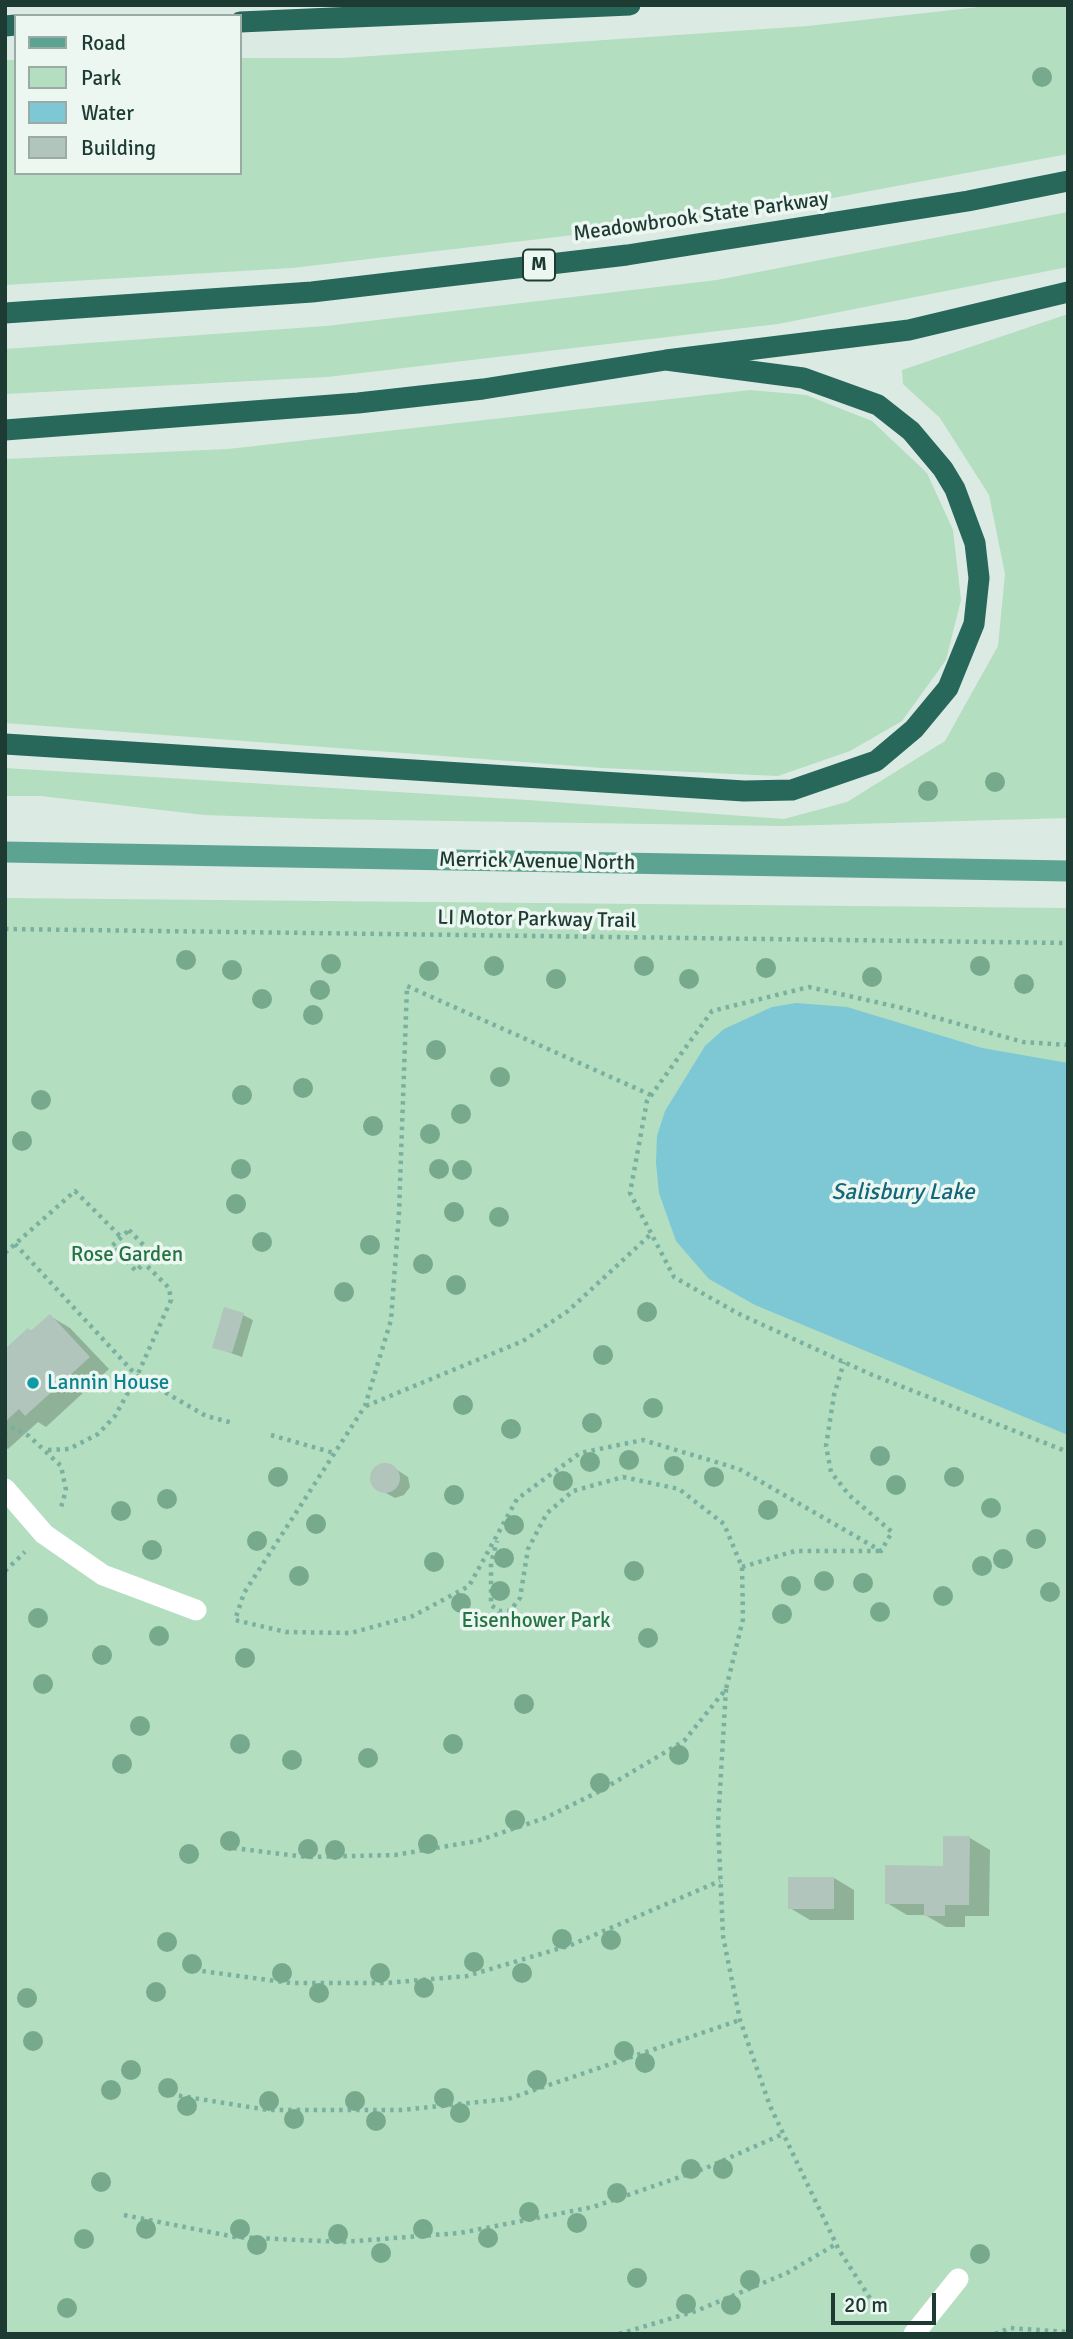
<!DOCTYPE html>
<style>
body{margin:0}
#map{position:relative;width:1073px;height:2339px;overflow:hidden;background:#dceae4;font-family:Signika,sans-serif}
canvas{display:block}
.frame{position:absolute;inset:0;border:7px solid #1d3a33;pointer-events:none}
.legend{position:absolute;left:14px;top:14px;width:228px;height:161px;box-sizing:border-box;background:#edf7f2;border:2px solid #9aaba6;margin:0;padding:9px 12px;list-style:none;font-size:21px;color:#1d3a33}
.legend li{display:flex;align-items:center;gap:14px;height:35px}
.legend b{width:35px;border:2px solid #9aaba6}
.scale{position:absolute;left:831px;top:2293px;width:105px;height:32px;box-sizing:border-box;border:4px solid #1d3a33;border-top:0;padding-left:9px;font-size:21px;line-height:24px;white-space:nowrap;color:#1d3a33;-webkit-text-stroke:5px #edf7f2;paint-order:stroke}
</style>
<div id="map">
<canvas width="1073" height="2339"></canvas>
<div class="frame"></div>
<ul class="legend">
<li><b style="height:9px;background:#5da392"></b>Road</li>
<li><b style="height:19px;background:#b3debf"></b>Park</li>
<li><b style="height:19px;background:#7ec7d5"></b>Water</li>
<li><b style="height:19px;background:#b1c5bd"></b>Building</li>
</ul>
<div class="scale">20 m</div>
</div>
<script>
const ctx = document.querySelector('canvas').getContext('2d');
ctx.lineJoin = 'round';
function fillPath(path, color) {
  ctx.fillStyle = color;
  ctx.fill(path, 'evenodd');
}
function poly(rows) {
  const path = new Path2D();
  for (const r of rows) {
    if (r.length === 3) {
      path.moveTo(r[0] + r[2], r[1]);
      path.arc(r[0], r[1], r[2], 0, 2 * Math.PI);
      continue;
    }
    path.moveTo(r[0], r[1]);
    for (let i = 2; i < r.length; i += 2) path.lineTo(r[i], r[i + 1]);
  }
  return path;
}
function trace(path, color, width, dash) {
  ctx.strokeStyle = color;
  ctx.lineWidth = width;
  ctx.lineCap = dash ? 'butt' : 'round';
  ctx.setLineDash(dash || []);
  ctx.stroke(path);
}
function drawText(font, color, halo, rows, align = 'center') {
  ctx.font = font + ' Signika,sans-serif';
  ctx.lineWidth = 7;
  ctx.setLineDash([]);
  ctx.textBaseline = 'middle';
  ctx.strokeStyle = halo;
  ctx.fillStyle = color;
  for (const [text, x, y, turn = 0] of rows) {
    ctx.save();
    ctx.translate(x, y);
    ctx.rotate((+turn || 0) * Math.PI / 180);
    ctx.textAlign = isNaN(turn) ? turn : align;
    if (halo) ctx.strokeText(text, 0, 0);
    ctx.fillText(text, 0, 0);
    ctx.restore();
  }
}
fillPath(poly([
 [997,5,1068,5,1068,154,736,216,292,268,5,285,5,60,16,60,16,173,240,173,240,58,343,58,808,26],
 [1068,212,1068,267,778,324,327,377,5,394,5,349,326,326,717,280],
 [1068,314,1068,818,784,826,319,819,204,815,41,796,5,796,5,768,528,800,784,819,847,802,945,741,998,646,1005,574,989,495,940,418,903,384,902,370],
 [750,390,806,395,872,421,927,473,953,530,961,600,946,660,902,721,850,751,778,776,602,768,5,723,5,459,228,449],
 [5,898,1068,908,1068,2334,5,2334]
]), '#b3debf');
fillPath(poly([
 [796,1003,847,1007,982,1048,1068,1063,1068,1435,755,1305,709,1279,676,1241,659,1193,656,1163,657,1136,665,1111,705,1046,724,1029,772,1007]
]), '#7ec7d5');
fillPath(poly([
 [243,1315,253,1320,242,1357,214,1347],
 [50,1316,70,1328,109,1369,46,1427,38,1422,8,1449,5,1447,5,1351],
 [388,1464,408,1477,410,1487,404,1495,395,1498,375,1487,373,1473,379,1465],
 [970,1838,990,1850,989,1916,965,1916,965,1927,946,1927,925,1915,907,1915,887,1903,945,1868],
 [834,1878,854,1890,854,1920,810,1920,790,1908]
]), '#0003');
fillPath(poly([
 [224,1307,244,1313,232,1353,212,1348],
 [50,1314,90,1357,25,1416,19,1409,5,1422,5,1349,28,1328,31,1331],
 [385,1478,15],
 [943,1836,970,1836,969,1905,945,1905,945,1916,924,1916,924,1904,885,1904,885,1865,943,1866],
 [788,1877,834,1877,834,1909,788,1909]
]), '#b1c5bd');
trace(poly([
 [5,929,1068,943],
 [1068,1045,1023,1042,902,1008,809,987,712,1011,647,1101,630,1193,674,1277,737,1313,870,1374,1068,1452],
 [651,1095,407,986,399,1213,391,1320,365,1406,244,1593,235,1620,286,1632,351,1633,413,1616,469,1586,517,1499,580,1453,643,1440,739,1469,881,1551,892,1532,849,1495,831,1472,826,1446,834,1395,844,1362],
 [129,1230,153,1255,136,1271,112,1246,129,1230],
 [15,1244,137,1376,206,1416,233,1423],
 [5,1253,75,1191,121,1237],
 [366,1406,523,1341,568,1311,651,1234],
 [5,1435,13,1428,29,1436,61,1466,66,1490,60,1511],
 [271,1435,334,1453],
 [48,1450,69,1449,98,1434,115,1416,137,1376,171,1300,169,1288,144,1263],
 [742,1567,795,1551,880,1551],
 [5,1571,25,1552],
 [726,1689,718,1823,723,1936,740,2020,770,2106,839,2250,877,2309],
 [225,1847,306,1857,395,1855,477,1841,545,1818,600,1791,684,1741,726,1689,743,1619,742,1567,724,1524,679,1489,623,1477,573,1491,547,1513,528,1549,520,1598,510,1611,499,1611,491,1605,491,1563,497,1541],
 [194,1970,291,1983,386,1983,467,1976,571,1945,720,1881],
 [162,2093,268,2110,402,2110,508,2099,740,2020],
 [124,2215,235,2237,343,2242,460,2233,593,2207,706,2168,783,2134],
 [619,2334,696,2311,787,2273,836,2244],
 [995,2334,1010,2328,1068,2332]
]), '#7ab0a0', 4.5, [3.5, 5]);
trace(poly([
 [5,1489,44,1534,103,1575,196,1610],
 [914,2334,958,2279]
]), '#fff', 21);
trace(poly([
 [5,852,1068,871]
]), '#5da392', 21);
trace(poly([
 [240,22,630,5],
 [5,26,16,25],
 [5,313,312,292,627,255,968,201,1068,181],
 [5,430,358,403,483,389,666,360,909,330,1068,292],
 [5,744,744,791,792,790,876,761,914,729,948,688,974,624,979,578,975,543,955,489,943,469,911,431,878,405,803,378,666,360]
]), '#27685b', 21);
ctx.fillStyle = '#77a98c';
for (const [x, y] of [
 [1042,77],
 [995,782],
 [928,791],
 [186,960],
 [331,964],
 [494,966],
 [644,966],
 [980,966],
 [766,968],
 [232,970],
 [429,971],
 [872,977],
 [556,979],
 [689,979],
 [1024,984],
 [320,990],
 [262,999],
 [313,1015],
 [436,1050],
 [500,1077],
 [303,1088],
 [242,1095],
 [41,1100],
 [461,1114],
 [373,1126],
 [430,1134],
 [22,1141],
 [241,1169],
 [439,1169],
 [462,1170],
 [236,1204],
 [454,1212],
 [499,1217],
 [262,1242],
 [370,1245],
 [423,1264],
 [456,1285],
 [344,1292],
 [647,1312],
 [603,1355],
 [463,1405],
 [653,1408],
 [592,1423],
 [511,1429],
 [880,1456],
 [629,1460],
 [590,1462],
 [674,1466],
 [278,1477],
 [714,1477],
 [954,1477],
 [563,1481],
 [896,1485],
 [454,1495],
 [167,1499],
 [991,1508],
 [768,1510],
 [121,1511],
 [316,1524],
 [514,1525],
 [1036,1539],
 [257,1541],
 [152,1550],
 [504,1558],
 [1003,1559],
 [434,1562],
 [982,1566],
 [634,1571],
 [299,1576],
 [824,1581],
 [863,1583],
 [791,1586],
 [500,1591],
 [1050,1592],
 [943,1596],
 [461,1603],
 [880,1612],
 [782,1614],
 [38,1618],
 [159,1636],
 [648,1638],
 [102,1655],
 [245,1658],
 [43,1684],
 [524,1704],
 [140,1726],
 [240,1744],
 [453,1744],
 [679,1755],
 [368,1758],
 [292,1760],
 [122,1764],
 [600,1783],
 [515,1820],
 [230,1841],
 [428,1844],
 [308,1849],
 [335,1850],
 [189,1854],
 [562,1939],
 [611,1940],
 [167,1942],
 [474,1962],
 [192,1964],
 [282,1973],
 [380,1973],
 [522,1973],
 [424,1988],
 [156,1992],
 [319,1993],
 [27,1998],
 [33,2041],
 [624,2051],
 [645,2063],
 [131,2070],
 [537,2080],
 [168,2088],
 [111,2090],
 [444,2098],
 [269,2101],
 [355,2101],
 [187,2106],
 [460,2113],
 [294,2119],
 [376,2121],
 [691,2169],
 [723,2169],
 [101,2182],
 [617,2193],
 [529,2212],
 [577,2223],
 [146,2229],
 [240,2229],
 [423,2229],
 [338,2234],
 [488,2238],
 [84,2239],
 [257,2245],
 [381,2253],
 [980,2254],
 [637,2278],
 [750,2280],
 [686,2304],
 [731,2305],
 [67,2308]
]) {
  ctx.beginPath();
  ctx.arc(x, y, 10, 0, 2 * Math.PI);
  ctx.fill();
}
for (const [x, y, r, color] of [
 [33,1383,7,"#0f9aa8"]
]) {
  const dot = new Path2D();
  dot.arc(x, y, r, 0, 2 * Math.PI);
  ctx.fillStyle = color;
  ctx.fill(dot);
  trace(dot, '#edf7f2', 2.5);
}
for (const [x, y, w] of [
 [539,265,32]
]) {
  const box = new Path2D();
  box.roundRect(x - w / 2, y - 15.5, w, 31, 5);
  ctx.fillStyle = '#edf7f2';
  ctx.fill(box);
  trace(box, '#1d3a33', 2);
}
drawText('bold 19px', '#1d3a33', null, [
 ["M",539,265]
]);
drawText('21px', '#1d3a33', '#edf7f2', [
 ["Meadowbrook State Parkway",701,217,-8],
 ["Merrick Avenue North",537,862,1],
 ["LI Motor Parkway Trail",537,920,1]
]);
drawText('21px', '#257444', '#edf7f2', [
 ["Rose Garden",127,1255],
 ["Eisenhower Park",536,1621]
]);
drawText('21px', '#0d838f', '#edf7f2', [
 ["Lannin House",47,1383]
], 'left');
drawText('italic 23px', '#14677a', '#edf7f2', [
 ["Salisbury Lake",903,1193]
]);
</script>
